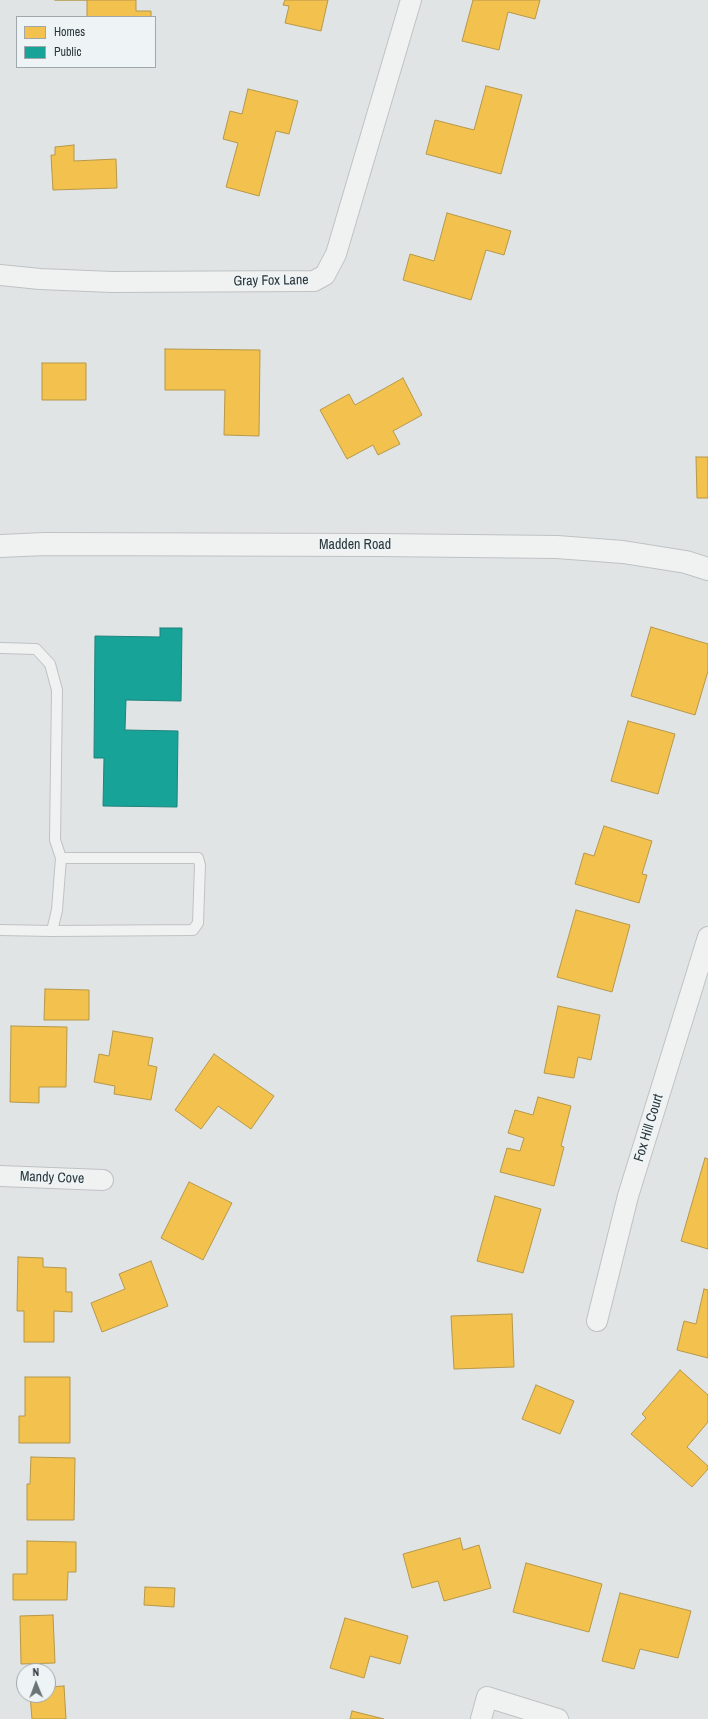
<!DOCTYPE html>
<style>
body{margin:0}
#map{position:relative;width:708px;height:1719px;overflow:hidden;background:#e1e4e5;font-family:"Archivo Narrow",sans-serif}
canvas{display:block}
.legend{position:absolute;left:16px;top:16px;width:140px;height:52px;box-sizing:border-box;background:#eef3f5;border:1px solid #a0a8ab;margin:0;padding:5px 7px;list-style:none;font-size:12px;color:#2a373c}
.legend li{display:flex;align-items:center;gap:8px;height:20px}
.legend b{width:20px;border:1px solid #a0a8ab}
.north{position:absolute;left:16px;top:1663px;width:40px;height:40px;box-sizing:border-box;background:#eef3f5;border:1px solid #a0a8ab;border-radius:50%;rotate:359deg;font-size:11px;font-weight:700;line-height:16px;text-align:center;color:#2a373c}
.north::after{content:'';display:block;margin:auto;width:14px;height:18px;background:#6a7477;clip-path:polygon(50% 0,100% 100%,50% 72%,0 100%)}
</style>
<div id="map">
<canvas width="708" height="1719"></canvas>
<ul class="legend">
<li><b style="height:11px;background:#f2c14e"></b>Homes</li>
<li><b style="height:11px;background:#17a398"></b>Public</li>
</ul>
<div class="north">N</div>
</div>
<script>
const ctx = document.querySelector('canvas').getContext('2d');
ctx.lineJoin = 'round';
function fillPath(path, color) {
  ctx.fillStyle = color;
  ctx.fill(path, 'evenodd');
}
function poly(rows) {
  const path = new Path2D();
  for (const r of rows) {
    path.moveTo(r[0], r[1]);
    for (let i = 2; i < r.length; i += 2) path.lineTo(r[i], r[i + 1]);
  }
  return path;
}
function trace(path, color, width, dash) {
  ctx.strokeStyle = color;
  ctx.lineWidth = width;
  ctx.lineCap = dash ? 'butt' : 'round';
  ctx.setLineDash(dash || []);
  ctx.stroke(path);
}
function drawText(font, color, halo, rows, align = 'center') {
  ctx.font = font + ' "Archivo Narrow",sans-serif';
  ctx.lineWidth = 4;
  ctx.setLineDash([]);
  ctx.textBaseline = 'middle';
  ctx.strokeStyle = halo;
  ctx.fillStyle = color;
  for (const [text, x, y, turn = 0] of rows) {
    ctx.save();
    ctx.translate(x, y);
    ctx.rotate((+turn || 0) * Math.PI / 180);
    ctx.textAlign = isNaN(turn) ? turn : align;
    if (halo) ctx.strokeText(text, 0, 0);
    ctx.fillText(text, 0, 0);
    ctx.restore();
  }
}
const homes = poly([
 [55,0,136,0,136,11,151,11,151,17,87,17,87,0,55,0],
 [285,0,328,0,321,31,285,23,289,6,283,5,285,0],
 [473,0,540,0,535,19,508,12,499,50,462,41,473,0],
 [486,86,522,95,501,174,426,154,435,120,474,130,486,86],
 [248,89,298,101,289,134,276,131,259,196,226,187,238,143,223,139,230,111,242,114,248,89],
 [74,145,74,161,116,159,117,188,53,190,51,155,55,155,55,147,74,145],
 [447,213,511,231,504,255,486,250,471,300,403,280,410,254,434,261,447,213],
 [165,349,260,350,259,436,224,435,225,390,165,390,165,349],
 [42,363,86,363,86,400,42,400,42,363],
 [403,378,422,415,393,431,400,444,378,455,373,445,347,459,320,410,349,394,355,405,403,378],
 [696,457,708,457,708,498,697,498,696,457],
 [651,627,708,644,708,671,695,715,631,696,651,627],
 [628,721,675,734,658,794,611,781,628,721],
 [604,826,652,841,642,874,647,875,639,903,575,884,584,853,594,856,604,826],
 [576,910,630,925,612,992,557,977,576,910],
 [45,989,89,990,89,1020,44,1020,45,989],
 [558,1006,600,1015,591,1060,578,1057,574,1078,544,1073,558,1006],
 [11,1026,67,1027,66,1087,39,1087,39,1103,10,1102,11,1026],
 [113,1031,153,1038,148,1065,157,1067,151,1100,114,1094,115,1086,94,1082,99,1054,109,1056,113,1031],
 [214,1054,274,1096,251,1129,218,1106,201,1129,175,1110,214,1054],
 [538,1097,571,1106,561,1146,564,1147,554,1186,500,1172,507,1148,520,1151,524,1138,508,1133,515,1110,533,1115,538,1097],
 [705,1158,708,1159,708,1249,681,1241,705,1158],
 [189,1182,232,1203,203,1260,161,1238,189,1182],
 [495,1196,541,1209,523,1273,477,1261,495,1196],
 [18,1257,43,1258,43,1267,66,1268,66,1292,72,1292,72,1312,54,1311,54,1342,24,1342,24,1311,17,1311,18,1257],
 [151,1261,168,1306,102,1332,91,1303,125,1289,119,1274,151,1261],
 [704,1289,708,1290,708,1358,677,1350,684,1321,696,1324,704,1289],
 [512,1314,514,1367,454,1369,451,1316,512,1314],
 [680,1370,708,1395,708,1422,687,1447,708,1466,708,1469,692,1487,631,1434,646,1418,642,1414,680,1370],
 [25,1377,70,1377,70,1443,19,1443,19,1416,25,1416,25,1377],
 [536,1385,574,1401,560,1434,522,1419,536,1385],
 [31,1457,75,1458,74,1520,27,1520,27,1484,30,1484,31,1457],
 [460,1538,463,1550,479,1545,491,1588,444,1601,438,1581,412,1588,403,1554,460,1538],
 [27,1541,76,1542,76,1572,68,1572,67,1600,13,1600,13,1574,27,1574,27,1541],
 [526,1563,602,1584,589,1632,513,1612,526,1563],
 [145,1587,175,1588,174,1607,144,1605,145,1587],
 [620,1593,691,1611,678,1658,640,1649,634,1669,602,1661,620,1593],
 [53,1615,55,1663,21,1664,20,1616,53,1615],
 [345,1618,408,1636,400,1664,370,1656,364,1678,330,1668,345,1618],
 [64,1686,66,1719,32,1719,30,1695,48,1695,48,1687,64,1686],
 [352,1711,384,1719,350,1719,352,1711]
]);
fillPath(homes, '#f2c14e');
trace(homes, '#b69849', 1);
const public = poly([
 [160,628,182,628,181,701,126,700,125,730,178,731,177,807,103,806,104,758,94,758,95,636,160,637,160,628]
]);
fillPath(public, '#17a398');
trace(public, '#1d837c', 1);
const service = poly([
 [0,648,36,649,50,664,57,690,55,840,61,858],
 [0,930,52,931,193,930,198,923,200,865,198,858,61,858,57,910,52,931]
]);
const minor = poly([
 [0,275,40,279,112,282,314,281,325,275,336,254,411,0],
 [0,1176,103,1180],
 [597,1321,628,1196,708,937],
 [481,1719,487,1697,558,1719]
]);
const tertiary = poly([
 [0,546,45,544,378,545,557,547,623,552,686,562,708,569]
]);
trace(service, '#bfc2c3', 12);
trace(minor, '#bfc2c3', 22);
trace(tertiary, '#bfc2c3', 24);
trace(service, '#f0f2f2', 10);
trace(minor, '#f0f2f2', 20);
trace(tertiary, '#f0f2f2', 22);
drawText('14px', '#2a373c', '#eef3f5', [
 ["Gray Fox Lane",271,281,-1],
 ["Madden Road",355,545],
 ["Fox Hill Court",649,1128,-73],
 ["Mandy Cove",52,1178,2]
]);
</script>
